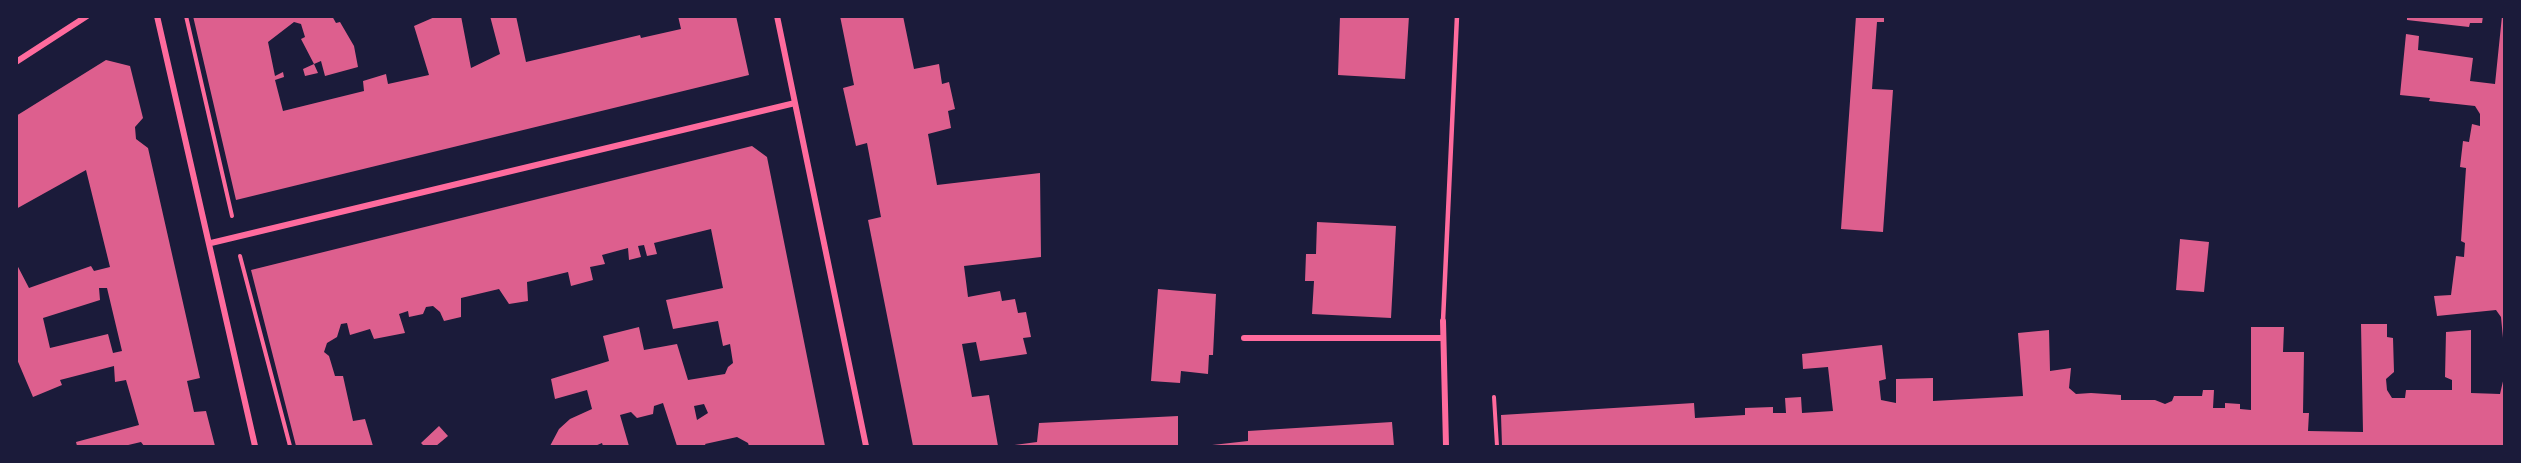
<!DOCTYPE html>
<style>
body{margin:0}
#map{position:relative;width:2521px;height:463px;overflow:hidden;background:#1b1b3a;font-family:Mulish,sans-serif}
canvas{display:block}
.frame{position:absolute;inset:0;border:18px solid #1b1b3a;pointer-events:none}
</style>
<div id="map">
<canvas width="2521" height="463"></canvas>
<div class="frame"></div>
</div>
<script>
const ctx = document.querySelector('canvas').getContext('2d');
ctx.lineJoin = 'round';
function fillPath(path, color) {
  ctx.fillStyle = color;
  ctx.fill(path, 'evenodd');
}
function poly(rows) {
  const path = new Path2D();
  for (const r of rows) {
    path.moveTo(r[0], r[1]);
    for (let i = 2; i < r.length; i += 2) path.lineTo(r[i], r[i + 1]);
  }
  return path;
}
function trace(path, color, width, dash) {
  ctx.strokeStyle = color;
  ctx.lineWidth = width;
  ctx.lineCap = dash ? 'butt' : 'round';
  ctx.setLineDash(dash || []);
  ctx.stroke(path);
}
fillPath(poly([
 [193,16,332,16,336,23,340,22,354,46,358,67,325,76,321,61,314,64,318,73,305,76,303,69,314,64,301,39,305,37,301,24,294,22,268,42,275,76,283,72,284,77,275,80,283,111,364,91,363,81,386,74,388,84,429,75,414,26,437,16,461,16,471,68,500,54,490,16,516,16,526,62,640,35,641,38,681,29,678,16,736,16,749,75,236,200],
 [840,16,903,16,914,69,939,64,942,84,949,82,955,109,948,111,951,128,928,134,937,185,1040,173,1041,257,964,266,968,297,1000,291,1002,301,1015,299,1018,313,1026,312,1031,337,1023,338,1027,354,980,361,976,342,962,344,972,397,989,395,998,446,913,446,868,220,881,217,867,143,856,146,843,88,854,85],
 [1340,16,1409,16,1405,79,1338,75],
 [1856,16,1884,16,1884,22,1877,22,1872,89,1893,90,1883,232,1841,229],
 [2407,16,2483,16,2482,23,2470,23,2469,27,2407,20],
 [2502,16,2504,16,2503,338,2501,317,2496,310,2437,316,2434,296,2451,295,2456,256,2464,257,2465,243,2461,241,2466,168,2460,167,2463,141,2469,142,2472,124,2480,126,2480,114,2475,106,2429,101,2430,98,2400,95,2406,34,2419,36,2418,50,2473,58,2470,81,2495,84],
 [106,60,130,66,143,118,135,127,136,139,148,148,200,378,187,381,194,412,206,411,215,446,144,446,141,442,124,446,77,446,76,442,139,425,126,380,115,382,114,366,60,380,62,385,33,397,16,357,16,263,29,288,91,266,94,271,110,267,86,170,16,209,16,116],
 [99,288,107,288,122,351,113,353,108,334,50,348,43,318,100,300],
 [752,146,767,157,825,446,749,446,748,443,737,437,705,444,706,446,677,446,663,403,654,406,653,414,637,418,631,412,620,415,629,446,603,446,602,443,595,446,550,446,559,429,570,419,592,409,587,390,555,399,551,379,609,361,603,336,639,327,644,350,677,344,688,380,725,374,728,367,733,363,730,344,723,346,718,321,673,329,666,300,723,288,711,229,654,243,657,254,647,256,644,245,638,246,641,257,629,260,628,248,602,255,605,264,590,267,593,280,571,286,568,272,527,282,528,301,509,304,499,289,461,298,461,317,444,321,440,312,433,306,426,307,423,314,409,317,408,311,399,314,405,333,374,339,370,329,350,335,347,323,341,324,337,337,327,343,324,352,329,356,335,376,343,376,353,421,365,419,373,446,296,446,251,270],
 [704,404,708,413,697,420,694,406],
 [1317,222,1396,226,1391,318,1312,314,1314,281,1305,281,1306,254,1316,254],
 [2180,239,2209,242,2204,292,2176,290],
 [1158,289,1216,294,1213,355,1209,355,1208,374,1181,371,1180,383,1151,381],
 [2361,324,2387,324,2387,337,2393,338,2394,372,2386,379,2387,390,2392,398,2405,398,2406,390,2452,390,2452,380,2445,377,2446,332,2471,330,2471,393,2500,394,2504,377,2504,446,1502,446,1501,415,1694,403,1695,418,1745,415,1745,408,1773,407,1773,413,1786,413,1785,398,1801,397,1802,413,1833,411,1828,367,1803,369,1802,354,1882,345,1886,379,1879,381,1881,400,1896,403,1896,379,1933,378,1933,401,2023,396,2018,333,2049,330,2050,371,2071,368,2069,388,2076,394,2091,393,2121,395,2121,400,2155,400,2165,404,2172,401,2174,396,2202,396,2203,390,2214,390,2213,408,2225,408,2225,403,2240,404,2240,409,2251,410,2251,327,2284,327,2283,352,2304,352,2303,413,2309,413,2308,431,2363,432],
 [1178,416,1178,446,1007,446,1037,442,1039,423],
 [1392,422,1394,446,1203,446,1248,441,1248,431],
 [439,426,448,436,436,446,424,446,421,443]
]), '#dd5f8e');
trace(poly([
 [186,16,232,216],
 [240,256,290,446],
 [1494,397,1497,446]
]), '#ff6b9d', 4);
trace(poly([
 [1443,321,1457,16]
]), '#ff6b9d', 4.5);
trace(poly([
 [157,16,255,446],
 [777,16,866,446],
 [16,62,87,16],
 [211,243,795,103],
 [1443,321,1446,446],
 [1244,338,1443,338]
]), '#ff6b9d', 6);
</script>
